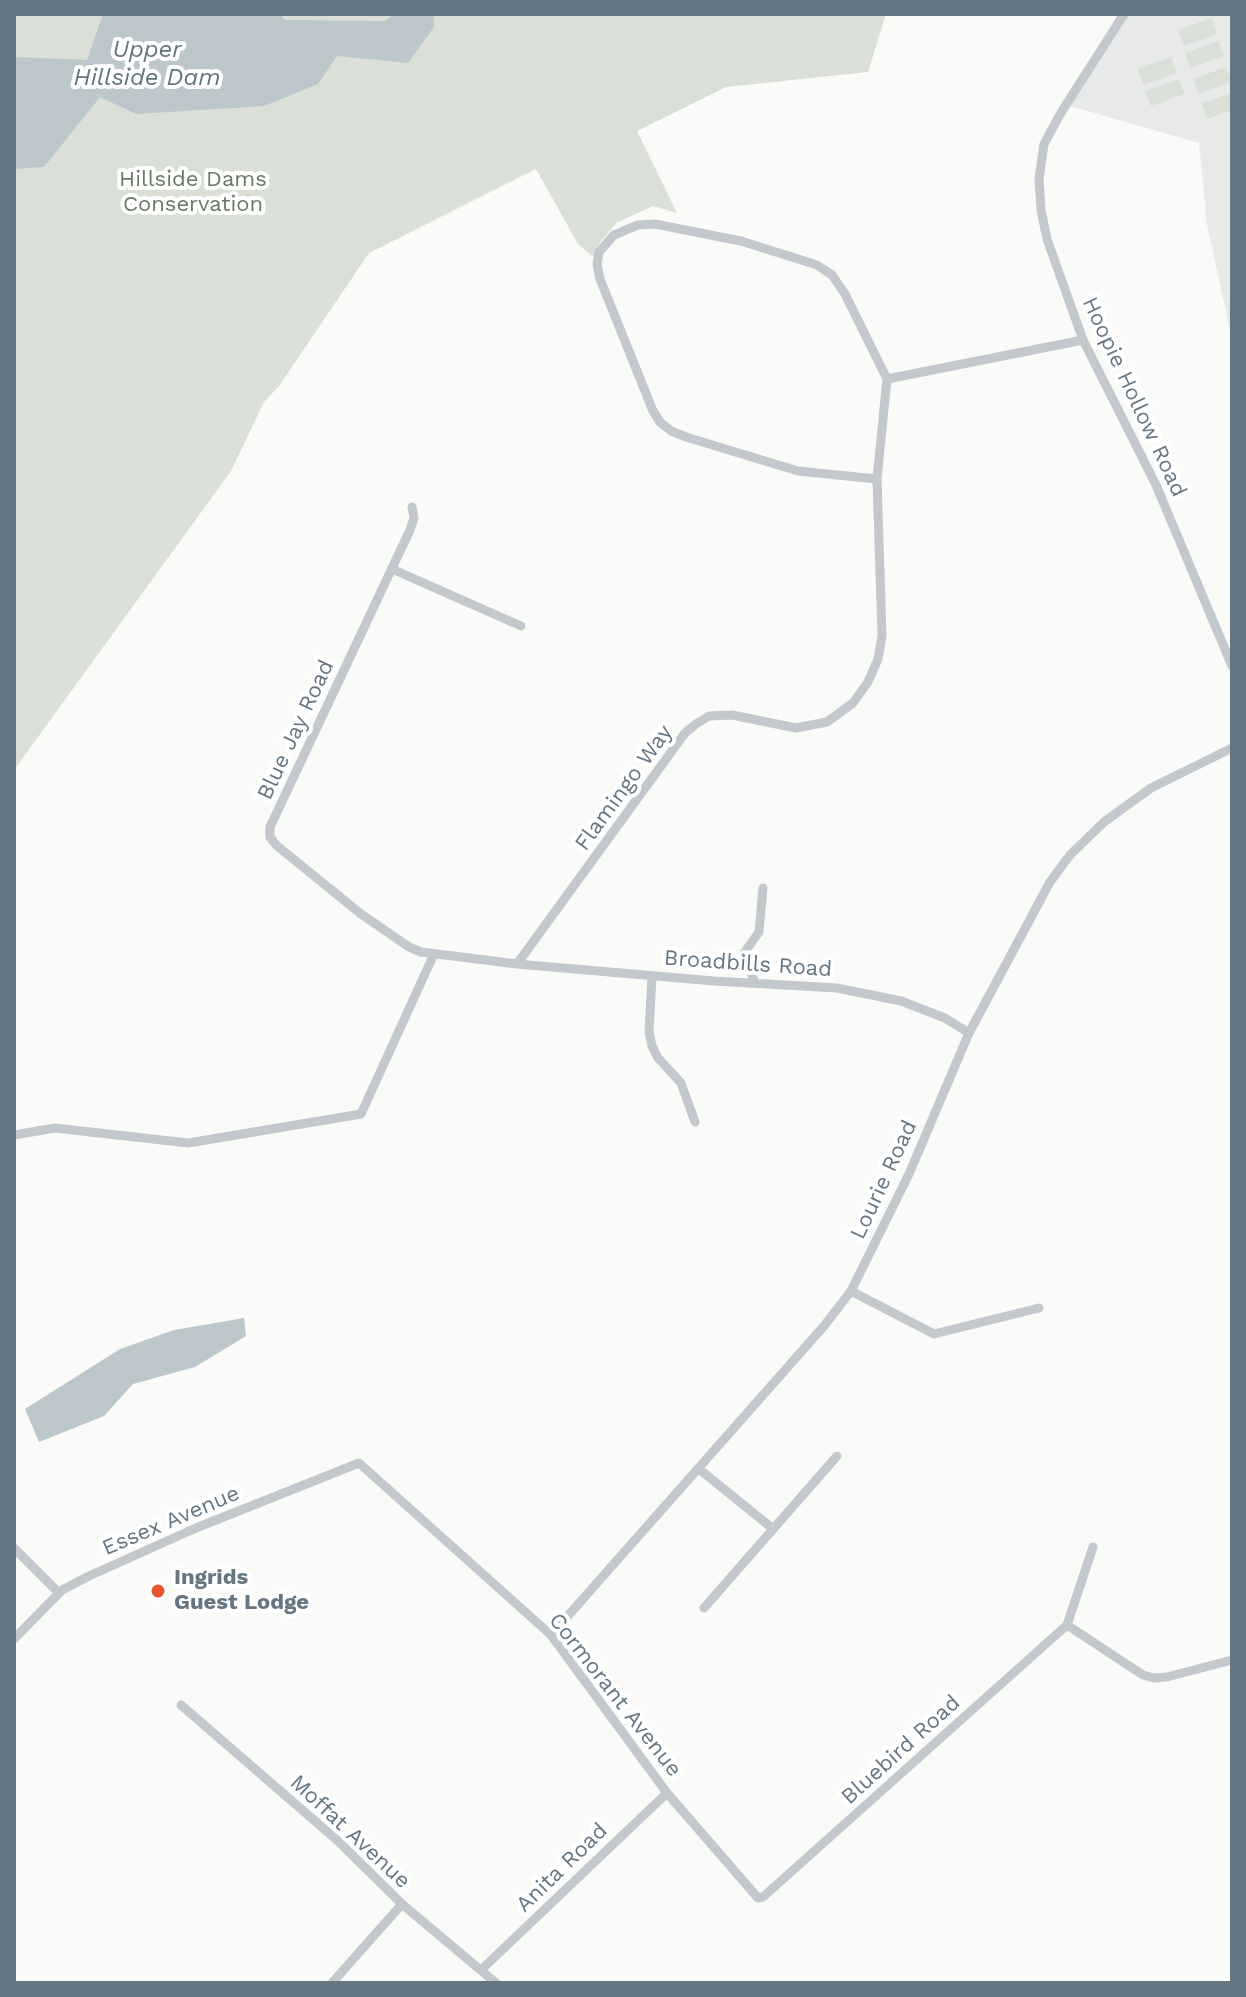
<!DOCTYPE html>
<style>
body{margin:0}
#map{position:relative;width:1246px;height:1997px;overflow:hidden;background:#fafaf8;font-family:"Work Sans",sans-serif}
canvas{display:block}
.frame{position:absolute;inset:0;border:16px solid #657683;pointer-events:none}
</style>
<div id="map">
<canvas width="1246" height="1997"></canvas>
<div class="frame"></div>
</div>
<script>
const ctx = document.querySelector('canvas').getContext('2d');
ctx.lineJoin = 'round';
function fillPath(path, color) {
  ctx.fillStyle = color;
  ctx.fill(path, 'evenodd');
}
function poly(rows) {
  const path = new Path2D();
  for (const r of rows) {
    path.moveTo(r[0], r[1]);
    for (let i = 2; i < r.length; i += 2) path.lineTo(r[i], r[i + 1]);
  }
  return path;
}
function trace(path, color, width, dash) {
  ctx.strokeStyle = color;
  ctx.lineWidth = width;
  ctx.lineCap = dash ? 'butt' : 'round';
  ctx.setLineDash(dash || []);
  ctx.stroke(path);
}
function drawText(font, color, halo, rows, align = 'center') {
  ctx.font = font + ' "Work Sans",sans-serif';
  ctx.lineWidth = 8;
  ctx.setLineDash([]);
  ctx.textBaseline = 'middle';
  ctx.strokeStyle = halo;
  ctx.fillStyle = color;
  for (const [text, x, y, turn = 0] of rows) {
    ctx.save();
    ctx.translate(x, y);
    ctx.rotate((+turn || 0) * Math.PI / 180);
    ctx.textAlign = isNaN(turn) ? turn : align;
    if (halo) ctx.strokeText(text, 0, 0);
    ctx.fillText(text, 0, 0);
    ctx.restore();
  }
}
fillPath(poly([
 [1126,14,1232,14,1232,339,1207,225,1199,143,1067,105]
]), '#e8e9e9');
fillPath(poly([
 [14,14,886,14,868,72,726,87,637,131,677,213,653,206,616,223,596,248,597,254,592,256,578,244,536,169,369,253,279,386,264,402,231,471,14,770],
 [1212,18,1217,34,1184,46,1178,30],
 [1218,41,1224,56,1190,68,1185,53],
 [1171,57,1177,73,1143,85,1138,69],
 [1226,67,1232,82,1198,94,1193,79],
 [1179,79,1185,94,1151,106,1145,91],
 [1232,93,1232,110,1207,119,1202,103]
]), '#dadfd7');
fillPath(poly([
 [103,14,280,14,285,20,385,21,395,14,433,14,434,27,408,63,337,56,318,84,264,106,136,114,100,97,44,167,14,169,14,57,87,60],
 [244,1318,246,1336,195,1367,133,1384,104,1416,39,1442,25,1409,120,1349,174,1330]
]), '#bbc7cb');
trace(poly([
 [1124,14,1059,116,1044,144,1039,179,1041,210,1047,239,1083,340,1156,485,1232,666],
 [655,224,741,241,817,265,832,275,845,294,887,379,877,479,798,471,686,437,671,431,660,422,653,411,600,279,597,264,599,252,614,235,638,225,655,224],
 [887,379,1083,340],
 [412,507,414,518,410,530,270,827,270,837,276,845,361,914,409,947,421,952,517,964,714,981,837,988,901,1001,945,1018,969,1033],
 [392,569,521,626],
 [517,964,685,733,696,724,709,716,732,715,796,728,827,722,853,703,868,682,878,659,882,636,877,479],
 [652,976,649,1032,652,1046,658,1058,681,1083,695,1122],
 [755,983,744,953,759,932,763,888],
 [14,1135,55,1128,188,1143,361,1114,434,954],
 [851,1291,934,1334,1039,1308],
 [699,1469,772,1528],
 [14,1548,59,1593],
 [704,1608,837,1456],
 [1067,1625,1143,1675,1154,1678,1167,1677,1232,1660],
 [551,1635,824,1326,851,1291,909,1174,969,1033,1050,882,1070,855,1104,822,1151,788,1232,748],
 [14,1639,62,1590,89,1576,196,1528,359,1463,551,1635,667,1793,758,1898,763,1897,1067,1625,1093,1547],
 [181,1705,338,1841,402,1904,496,1983],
 [481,1970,667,1793],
 [332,1983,402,1904]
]), '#c3c8cc', 9);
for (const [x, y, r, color] of [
 [158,1591,8,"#e4572e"]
]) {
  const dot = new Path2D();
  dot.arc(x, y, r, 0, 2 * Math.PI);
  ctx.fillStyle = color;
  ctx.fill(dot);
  trace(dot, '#fff', 3);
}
drawText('22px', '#687a64', '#fff', [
 ["Hillside Dams",193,180],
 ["Conservation",193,205]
]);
drawText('22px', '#657683', '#fff', [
 ["Hoopie Hollow Road",1134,397,65],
 ["Blue Jay Road",296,730,-65],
 ["Flamingo Way",624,788,-54],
 ["Broadbills Road",748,964,4],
 ["Lourie Road",884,1180,-65],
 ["Essex Avenue",171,1521,-23],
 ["Cormorant Avenue",615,1695,52],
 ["Bluebird Road",901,1750,-42],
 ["Moffat Avenue",350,1832,43],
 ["Anita Road",562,1868,-44]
]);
drawText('bold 22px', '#657683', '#fff', [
 ["Ingrids",174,1578],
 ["Guest Lodge",174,1603]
], 'left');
drawText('italic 24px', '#60757c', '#fff', [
 ["Upper",147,50],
 ["Hillside Dam",147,78]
]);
</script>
